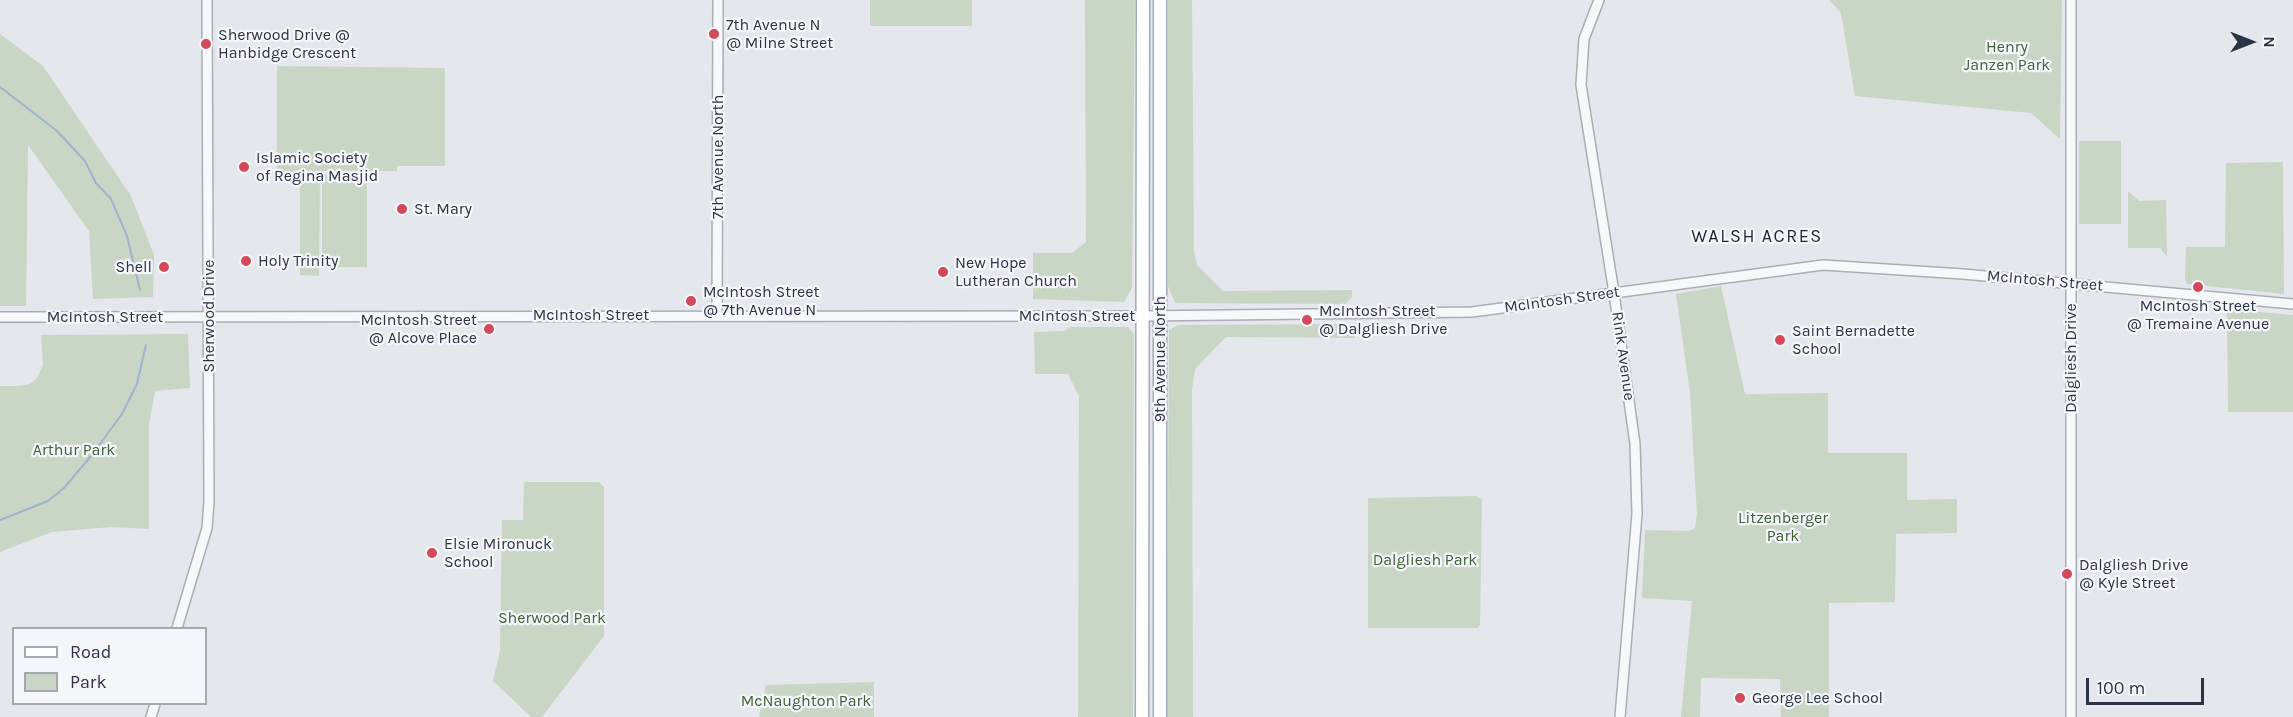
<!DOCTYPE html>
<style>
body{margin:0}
#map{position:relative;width:2293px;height:717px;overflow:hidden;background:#e4e7ec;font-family:Karla,sans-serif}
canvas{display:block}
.legend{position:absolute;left:12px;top:627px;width:195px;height:78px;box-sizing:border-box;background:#f4f6f9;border:2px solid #a4a8b1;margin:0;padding:8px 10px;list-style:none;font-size:18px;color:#2b3445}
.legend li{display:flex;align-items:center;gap:12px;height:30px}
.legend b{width:30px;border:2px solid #a4a8b1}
.north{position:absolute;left:2221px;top:12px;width:60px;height:60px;-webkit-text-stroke:4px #f4f6f9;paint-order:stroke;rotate:90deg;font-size:16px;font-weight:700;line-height:24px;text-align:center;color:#2b3445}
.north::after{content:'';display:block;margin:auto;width:21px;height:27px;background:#2b3445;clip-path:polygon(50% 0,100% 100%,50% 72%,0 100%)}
.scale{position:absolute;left:2086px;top:678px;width:118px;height:27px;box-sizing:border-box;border:3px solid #2b3445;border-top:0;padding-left:8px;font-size:18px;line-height:21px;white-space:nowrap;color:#2b3445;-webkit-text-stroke:4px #f4f6f9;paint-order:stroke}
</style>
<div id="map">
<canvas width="2293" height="717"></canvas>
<ul class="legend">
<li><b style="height:8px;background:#fff"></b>Road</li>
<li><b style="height:16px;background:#c9d6c5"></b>Park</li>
</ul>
<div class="north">N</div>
<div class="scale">100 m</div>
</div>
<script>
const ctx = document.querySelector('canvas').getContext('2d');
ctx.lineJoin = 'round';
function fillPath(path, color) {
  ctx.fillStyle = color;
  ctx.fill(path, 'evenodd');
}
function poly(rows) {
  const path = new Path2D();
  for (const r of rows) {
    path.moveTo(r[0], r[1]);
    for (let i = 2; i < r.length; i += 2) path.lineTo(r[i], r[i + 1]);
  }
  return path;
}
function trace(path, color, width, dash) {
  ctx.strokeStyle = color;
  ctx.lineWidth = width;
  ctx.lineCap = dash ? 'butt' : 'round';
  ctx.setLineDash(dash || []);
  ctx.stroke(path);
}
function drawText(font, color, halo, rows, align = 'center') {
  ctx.font = font + ' Karla,sans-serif';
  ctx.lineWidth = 4.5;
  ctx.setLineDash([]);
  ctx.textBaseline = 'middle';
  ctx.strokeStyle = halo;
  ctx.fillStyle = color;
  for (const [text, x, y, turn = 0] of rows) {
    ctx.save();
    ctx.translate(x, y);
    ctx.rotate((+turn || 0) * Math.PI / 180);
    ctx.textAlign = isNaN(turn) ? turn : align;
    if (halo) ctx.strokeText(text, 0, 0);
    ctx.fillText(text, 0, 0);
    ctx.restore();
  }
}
fillPath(poly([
 [870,0,972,0,972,26,870,26],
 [1085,0,1135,0,1132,288,1124,302,1033,299,1033,253,1072,253,1086,242],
 [1168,0,1192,0,1194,251,1197,265,1223,291,1352,290,1352,297,1345,304,1175,303,1168,286],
 [1829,0,2062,0,2060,139,2031,113,1855,96,1841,13],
 [0,34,43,66,131,196,154,255,153,297,93,299,89,231,28,145,26,306,0,306],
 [277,66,445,68,445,166,397,166,397,171,320,171,319,276,300,275,300,180,277,179],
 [2079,141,2121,141,2121,224,2079,224],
 [2283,162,2284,294,2187,284,2185,279,2186,247,2225,247,2226,163],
 [322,174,367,174,367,267,322,267],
 [2128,191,2139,201,2166,200,2167,257,2160,248,2128,248],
 [1721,286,1745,394,1828,393,1828,453,1907,453,1907,500,1957,499,1957,533,1896,534,1895,602,1829,603,1829,717,1781,717,1780,679,1701,678,1700,717,1681,717,1692,601,1642,598,1645,530,1688,531,1695,528,1697,514,1690,393,1676,294],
 [2227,309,2293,315,2293,412,2228,412],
 [1346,324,1355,329,1355,338,1226,337,1195,369,1192,390,1193,717,1167,717,1169,330,1178,325],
 [1071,327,1128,327,1134,334,1133,717,1078,717,1079,396,1068,374,1035,374,1034,332,1064,331],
 [188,334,190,388,155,391,149,424,149,529,111,527,52,532,0,552,0,386,19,386,30,384,37,378,43,365,41,335],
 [524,482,599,482,604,487,604,636,542,717,531,717,493,681,500,651,502,520,523,520],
 [1476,496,1482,500,1480,625,1478,628,1368,628,1368,498],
 [874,682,874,717,759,717,766,685]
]), '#c9d6c5');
trace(poly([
 [0,87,57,131,85,161,96,183,111,199,127,236,140,290],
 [0,520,48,501,64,488,91,456,122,414,137,384,146,345]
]), '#9fb4cc', 2);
const tertiary = poly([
 [1599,0,1584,39,1581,85,1614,293,1635,444,1637,514,1620,717],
 [717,314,718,0],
 [0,317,1143,316,1472,312,1823,265,1963,274,2293,304],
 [177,628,207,528,209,502,207,0],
 [151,717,155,704],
 [2071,717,2071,0]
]);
const primary = poly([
 [1142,717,1143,0],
 [1160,717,1160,0]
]);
trace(tertiary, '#a9aeb7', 12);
trace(primary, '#a3abb8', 15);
trace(tertiary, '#f7f8fa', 9);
trace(primary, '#fff', 12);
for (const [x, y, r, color] of [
 [714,34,6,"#d1495b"],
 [206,44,6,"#d1495b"],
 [244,167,6,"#d1495b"],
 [402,209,6,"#d1495b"],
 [246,261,6,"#d1495b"],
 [164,267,6,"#d1495b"],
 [943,272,6,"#d1495b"],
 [2198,287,6,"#d1495b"],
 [691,301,6,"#d1495b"],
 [1307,320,6,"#d1495b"],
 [489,329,6,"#d1495b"],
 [1780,340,6,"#d1495b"],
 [432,553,6,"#d1495b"],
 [2067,574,6,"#d1495b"],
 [1740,698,6,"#d1495b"]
]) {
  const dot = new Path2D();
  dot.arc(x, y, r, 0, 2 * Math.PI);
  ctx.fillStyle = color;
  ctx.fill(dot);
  trace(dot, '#f4f6f9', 2);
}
drawText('16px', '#2b3445', '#f4f6f9', [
 ["7th Avenue N",726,25],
 ["@ Milne Street",726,43],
 ["Sherwood Drive @",218,35],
 ["Hanbidge Crescent",218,53],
 ["Islamic Society",256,158],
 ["of Regina Masjid",256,176],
 ["St. Mary",414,209],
 ["Holy Trinity",258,261],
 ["New Hope",955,263],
 ["Lutheran Church",955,281],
 ["Shell",152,267,"right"],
 ["McIntosh Street",703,292],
 ["@ 7th Avenue N",703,310],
 ["McIntosh Street",2198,306,"center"],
 ["@ Tremaine Avenue",2198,324,"center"],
 ["McIntosh Street",1319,311],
 ["@ Dalgliesh Drive",1319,329],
 ["McIntosh Street",477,320,"right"],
 ["@ Alcove Place",477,338,"right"],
 ["Saint Bernadette",1792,331],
 ["School",1792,349],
 ["Elsie Mironuck",444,544],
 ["School",444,562],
 ["Dalgliesh Drive",2079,565],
 ["@ Kyle Street",2079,583],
 ["George Lee School",1752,698]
], 'left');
drawText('16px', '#3f6138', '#f4f6f9', [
 ["Henry",2007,47],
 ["Janzen Park",2007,65],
 ["Arthur Park",74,450],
 ["Litzenberger",1783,518],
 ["Park",1783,536],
 ["Dalgliesh Park",1425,560],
 ["Sherwood Park",552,618],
 ["McNaughton Park",806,701]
]);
drawText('16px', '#2b3445', '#f4f6f9', [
 ["7th Avenue North",718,157,-90],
 ["McIntosh Street",2045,281,5],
 ["McIntosh Street",1562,300,-8],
 ["McIntosh Street",591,315],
 ["Sherwood Drive",209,316,-90],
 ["McIntosh Street",1077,316],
 ["McIntosh Street",105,317],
 ["Rink Avenue",1623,356,82],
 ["Dalgliesh Drive",2071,358,-90],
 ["9th Avenue North",1160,359,-90]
]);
ctx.letterSpacing = '1.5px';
drawText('18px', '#1d2536', '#f4f6f9', [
 ["WALSH ACRES",1757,237]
]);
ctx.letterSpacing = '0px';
</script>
